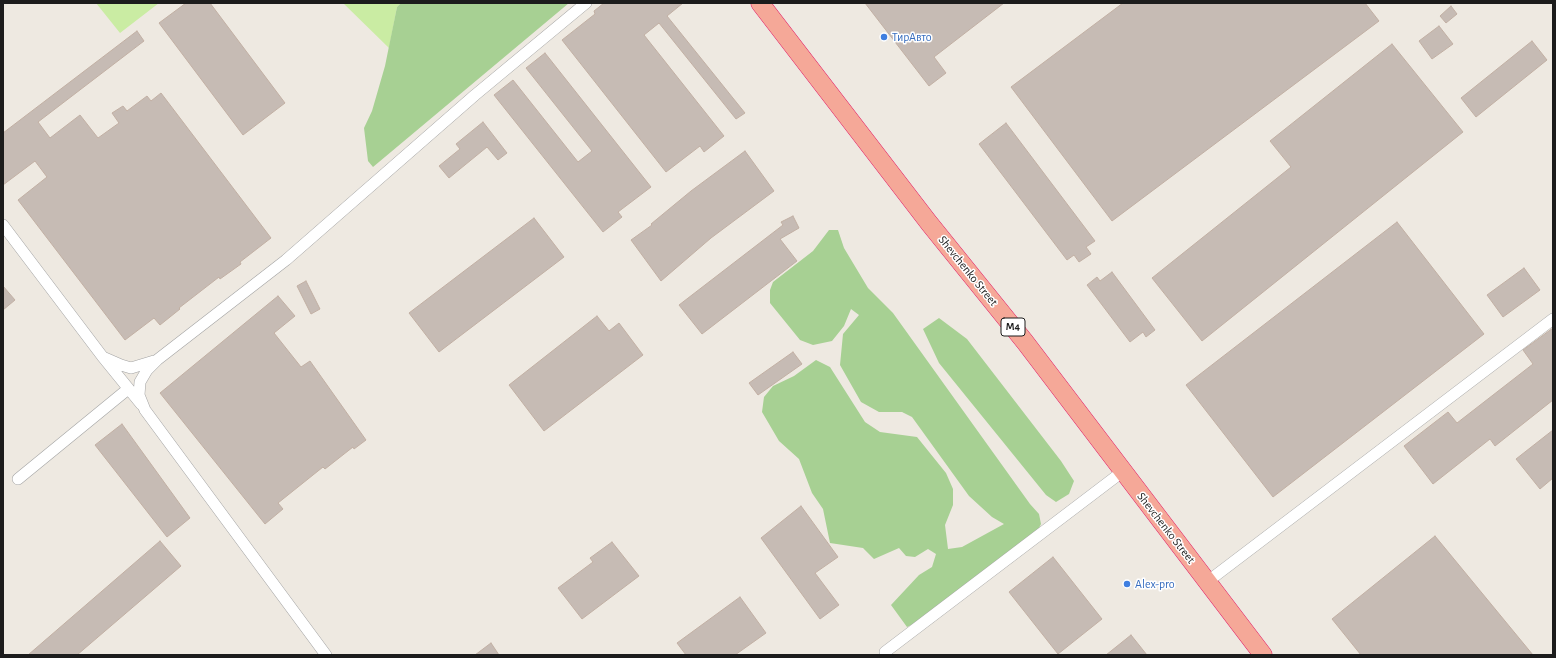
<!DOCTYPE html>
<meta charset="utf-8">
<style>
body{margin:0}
#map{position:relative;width:1556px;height:658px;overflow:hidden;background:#eee9e1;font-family:"Alegreya Sans",sans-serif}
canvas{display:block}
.frame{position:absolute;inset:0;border:4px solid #1c1c1c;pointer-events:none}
</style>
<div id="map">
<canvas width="1556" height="658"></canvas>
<div class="frame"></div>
</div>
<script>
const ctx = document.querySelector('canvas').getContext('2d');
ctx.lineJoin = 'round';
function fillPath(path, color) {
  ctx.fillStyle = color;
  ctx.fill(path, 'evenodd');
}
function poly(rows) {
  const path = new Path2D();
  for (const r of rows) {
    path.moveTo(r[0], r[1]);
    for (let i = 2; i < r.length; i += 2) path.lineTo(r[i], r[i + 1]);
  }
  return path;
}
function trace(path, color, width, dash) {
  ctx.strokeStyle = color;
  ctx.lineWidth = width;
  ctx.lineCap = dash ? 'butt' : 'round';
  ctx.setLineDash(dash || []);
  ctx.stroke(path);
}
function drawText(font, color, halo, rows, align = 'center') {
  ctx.font = font + ' "Alegreya Sans",sans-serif';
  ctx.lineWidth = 3;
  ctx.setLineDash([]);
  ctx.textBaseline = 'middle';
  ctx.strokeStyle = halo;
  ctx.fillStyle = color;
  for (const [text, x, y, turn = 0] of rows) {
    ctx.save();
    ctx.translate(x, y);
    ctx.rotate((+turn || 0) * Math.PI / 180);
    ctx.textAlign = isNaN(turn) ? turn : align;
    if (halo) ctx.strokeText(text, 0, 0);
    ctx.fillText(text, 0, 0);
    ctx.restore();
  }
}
fillPath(poly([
 [96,3,159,3,120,33],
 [343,3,406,3,401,3,397,7,389,48]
]), '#caeca3');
fillPath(poly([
 [401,3,569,3,373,167,368,161,364,128,372,111,385,66,397,7],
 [829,230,838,230,844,248,868,288,893,313,1030,504,1039,514,1041,524,1038,530,922,620,907,627,891,605,919,575,932,567,936,554,928,549,915,557,906,556,899,548,874,559,863,548,830,543,823,509,812,493,799,459,779,441,762,412,764,397,773,386,794,376,816,360,830,367,865,422,880,432,917,437,946,473,953,489,953,505,945,525,948,549,962,547,1004,524,992,517,969,496,912,417,902,412,879,412,861,402,840,365,843,334,859,315,851,309,844,326,832,341,813,345,800,340,770,303,770,290,773,282,813,251],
 [939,318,967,339,1061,461,1074,481,1069,494,1056,502,1046,495,939,363,923,329]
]), '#a7d093');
const building = poly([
 [186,3,210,3,285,103,243,135,159,23,186,3],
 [604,3,683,3,667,16,745,113,736,119,659,23,644,35,724,136,704,152,700,146,666,172,562,40,595,14,594,11,604,3],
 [865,3,1004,3,934,57,946,73,929,86,865,3],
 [1123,3,1365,3,1379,21,1112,221,1011,87,1123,3],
 [1451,6,1457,14,1446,23,1440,16,1451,6],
 [1439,26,1453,44,1432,59,1419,41,1439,26],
 [137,31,144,41,38,122,50,138,80,115,98,138,119,123,112,113,123,106,127,111,147,96,151,101,161,93,271,238,240,262,241,264,220,279,219,277,179,308,180,309,160,325,154,318,125,340,18,200,47,177,35,161,3,185,3,133,137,31],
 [1532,41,1547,60,1476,117,1461,98,1532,41],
 [1392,44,1463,132,1202,341,1152,278,1291,167,1270,141,1392,44],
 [545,53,651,187,618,212,622,217,603,232,494,95,513,80,578,162,592,151,526,68,545,53],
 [483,122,507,153,498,160,487,147,449,178,439,166,460,149,456,144,483,122],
 [1006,123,1095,241,1086,247,1091,254,1079,262,1074,255,1067,260,979,144,1006,123],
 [745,151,774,191,711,238,661,281,631,240,652,225,651,224,691,191,745,151],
 [793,216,799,228,780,239,797,261,702,334,679,305,783,225,781,222,793,216],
 [534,218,564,257,439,352,409,313,534,218],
 [1397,222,1484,334,1273,497,1186,385,1397,222],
 [1524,268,1540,290,1503,317,1487,295,1524,268],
 [1112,272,1155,330,1146,337,1143,332,1130,342,1087,285,1097,277,1100,281,1112,272],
 [306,281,320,309,311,314,297,286,306,281],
 [3,286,15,300,3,310,3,286],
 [278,296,295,316,274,333,301,367,310,361,366,440,354,449,353,447,325,469,323,467,278,503,283,509,265,524,160,393,278,296],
 [597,316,609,331,619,323,643,355,544,431,509,385,597,316],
 [1553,328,1553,400,1495,446,1490,439,1433,484,1404,446,1448,412,1457,423,1533,364,1523,350,1553,328],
 [793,352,802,364,758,395,749,383,793,352],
 [122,424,190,518,167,537,95,445,122,424],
 [1553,430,1553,478,1540,489,1516,459,1553,430],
 [801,506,838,557,815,573,839,605,820,619,761,538,801,506],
 [1435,536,1533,655,1361,655,1332,619,1435,536],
 [160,541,181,566,77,655,28,655,160,541],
 [612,542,639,576,582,619,558,588,593,562,590,558,612,542],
 [1053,557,1102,619,1058,654,1009,592,1053,557],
 [740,597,766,633,735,655,686,655,677,643,740,597],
 [1131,635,1147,655,1106,655,1131,635],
 [491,643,499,655,475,655,491,643]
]);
fillPath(building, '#c6bbb4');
trace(building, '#c1afa3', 1);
const minor = poly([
 [3,225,102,356,141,404],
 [105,358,121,365,131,368,154,361],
 [18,479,128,389],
 [1207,582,1553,319],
 [885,652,1122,472],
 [326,655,145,410,139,395,140,382,147,370,157,360,286,260,475,95,586,3]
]);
const trunk = poly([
 [760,3,929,223,1025,342,1263,655]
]);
trace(minor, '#a3a3a3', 12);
trace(trunk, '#e11966', 19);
trace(minor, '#fff', 11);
trace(trunk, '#f5a898', 18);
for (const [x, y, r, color] of [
 [884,37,4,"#3f7fe0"],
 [1127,584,4,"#3f7fe0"]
]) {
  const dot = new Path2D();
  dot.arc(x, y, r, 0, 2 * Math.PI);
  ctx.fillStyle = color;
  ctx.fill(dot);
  trace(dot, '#fff', 1.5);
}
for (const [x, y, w] of [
 [1013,327,24]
]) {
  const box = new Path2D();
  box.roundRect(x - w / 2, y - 9, w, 18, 3);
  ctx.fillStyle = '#fff';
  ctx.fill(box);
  trace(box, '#1c1c1c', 1);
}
drawText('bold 11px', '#1c1c1c', null, [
 ["M4",1013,327]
]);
drawText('12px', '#366cbe', '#fff', [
 ["ТирАвто",892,37],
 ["Alex-pro",1135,584]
], 'left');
drawText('12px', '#1c1c1c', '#fff', [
 ["Shevchenko Street",968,271,51],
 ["Shevchenko Street",1166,528,52]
]);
</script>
